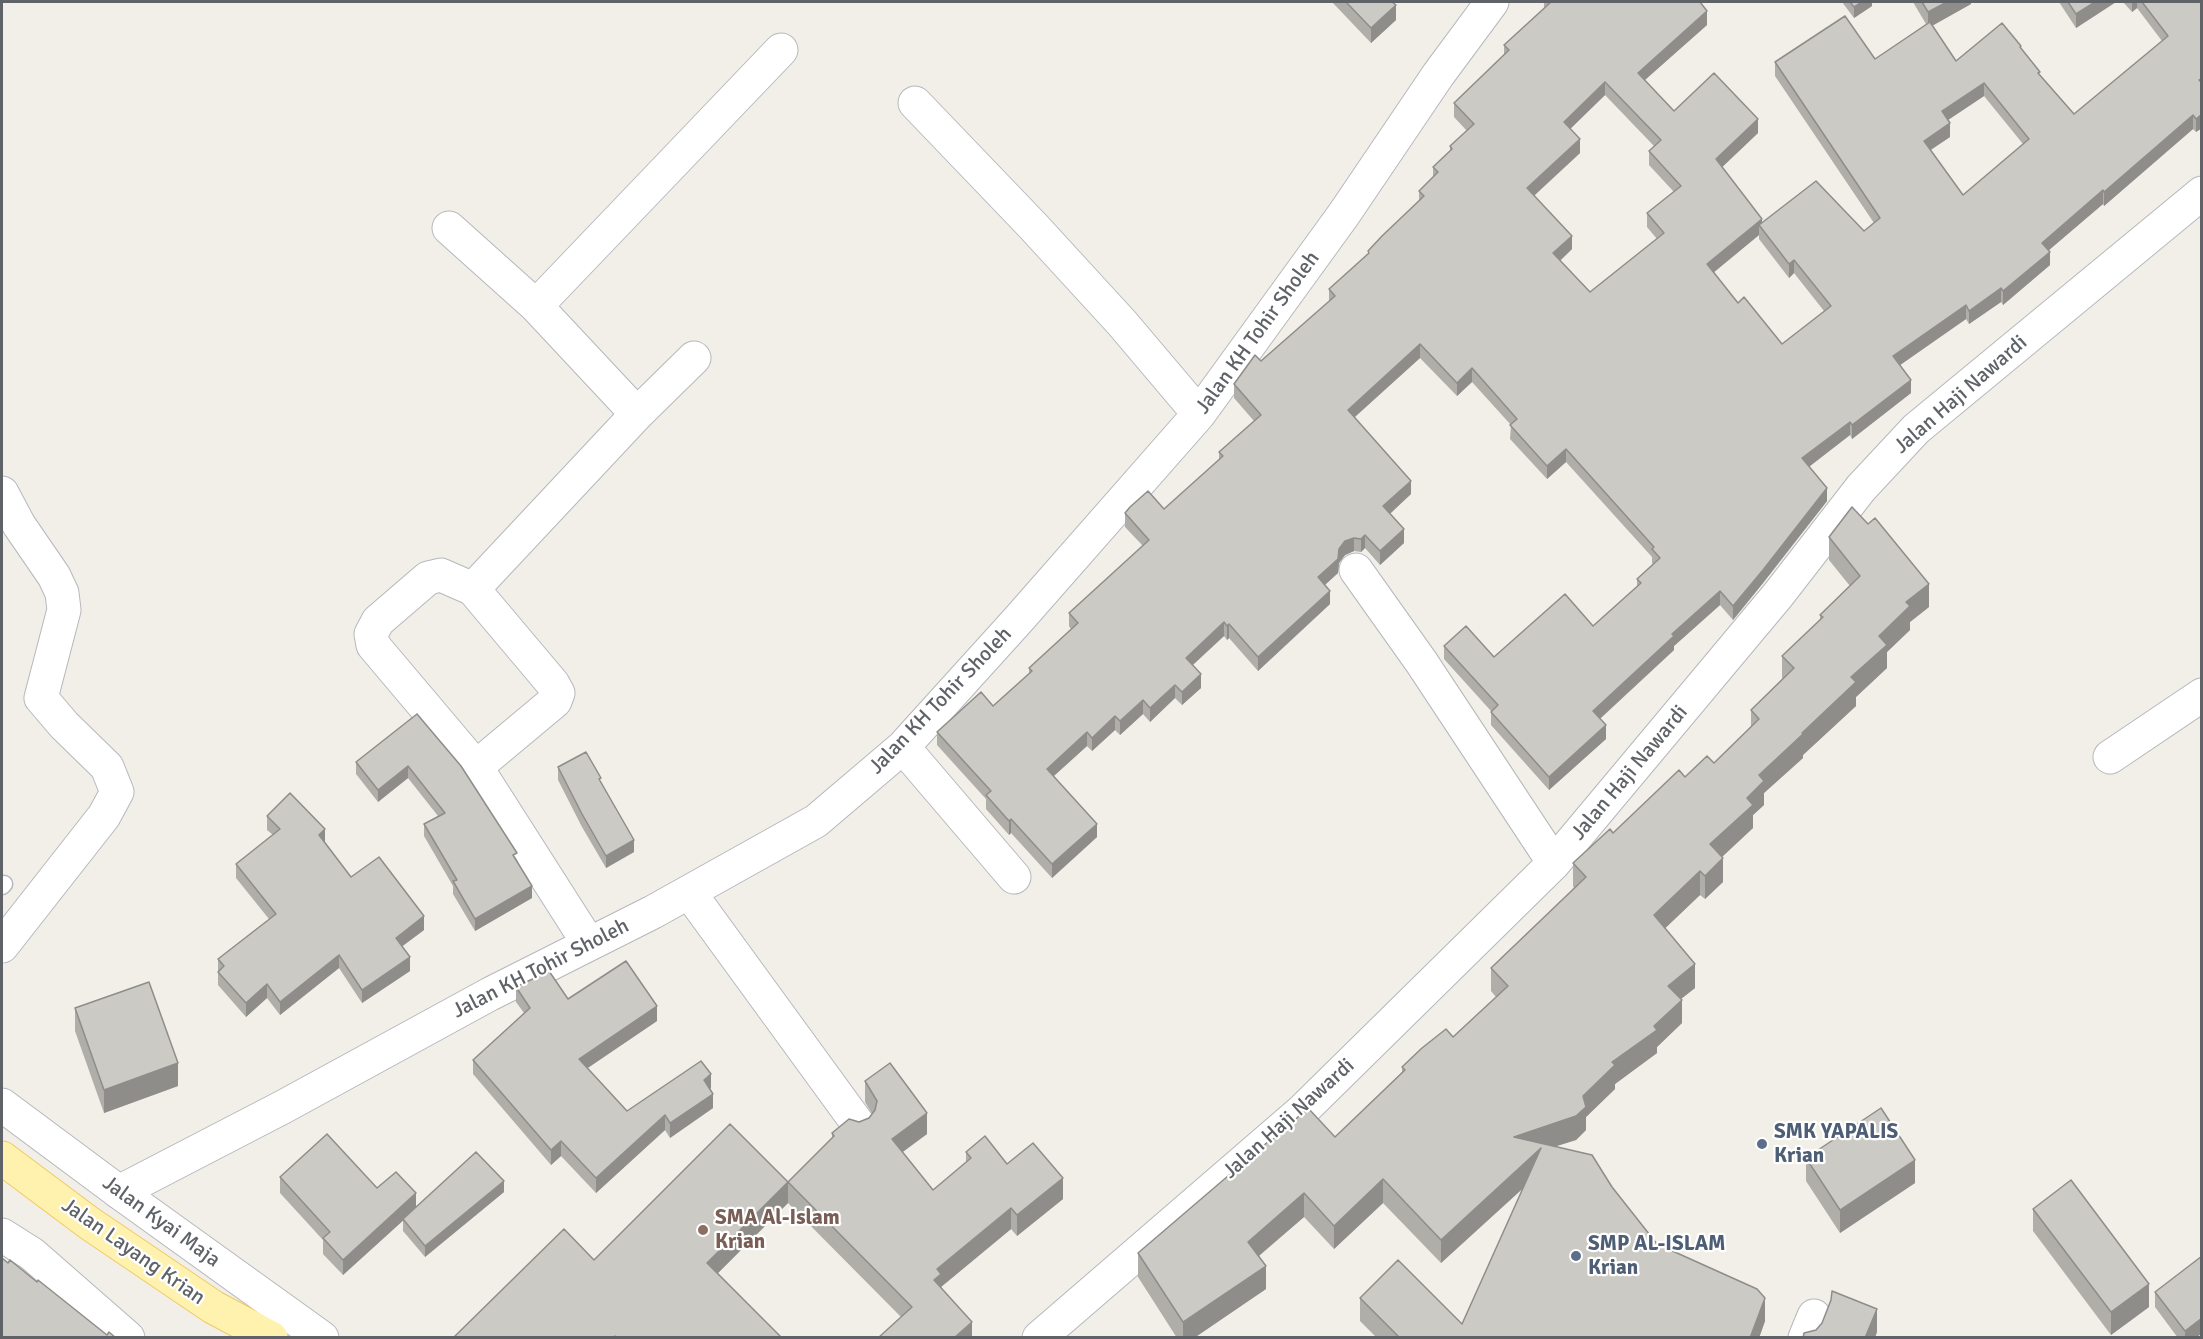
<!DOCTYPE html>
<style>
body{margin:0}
#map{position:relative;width:2203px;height:1339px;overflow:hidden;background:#f1efe8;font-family:Signika,sans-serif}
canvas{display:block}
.frame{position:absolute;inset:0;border:3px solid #5f6368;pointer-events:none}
</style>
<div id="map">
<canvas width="2203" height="1339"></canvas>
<div class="frame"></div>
</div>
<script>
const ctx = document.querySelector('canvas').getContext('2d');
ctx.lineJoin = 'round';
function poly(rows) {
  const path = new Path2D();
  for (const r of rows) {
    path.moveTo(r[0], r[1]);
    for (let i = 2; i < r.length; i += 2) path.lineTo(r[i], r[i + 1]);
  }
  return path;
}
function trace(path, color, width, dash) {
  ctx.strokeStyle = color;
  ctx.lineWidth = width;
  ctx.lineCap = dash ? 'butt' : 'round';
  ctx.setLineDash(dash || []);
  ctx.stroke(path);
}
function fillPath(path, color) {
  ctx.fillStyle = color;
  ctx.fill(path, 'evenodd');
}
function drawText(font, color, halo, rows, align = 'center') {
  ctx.font = font + ' Signika,sans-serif';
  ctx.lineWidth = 4.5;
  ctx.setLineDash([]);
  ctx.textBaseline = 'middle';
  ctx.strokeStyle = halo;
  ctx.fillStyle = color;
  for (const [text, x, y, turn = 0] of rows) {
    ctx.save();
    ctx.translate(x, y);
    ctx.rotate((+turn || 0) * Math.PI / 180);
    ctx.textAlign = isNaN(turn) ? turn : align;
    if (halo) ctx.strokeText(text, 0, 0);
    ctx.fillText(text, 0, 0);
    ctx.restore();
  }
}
const service = poly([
 [2,886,4,884]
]);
const minor = poly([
 [915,103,1033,226,1122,323,1199,414],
 [449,228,536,306,637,414],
 [536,306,781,50],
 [2,493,19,525,54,576,62,593,64,610,41,698,64,725,107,767,117,792,104,816,2,946],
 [1356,570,1422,663,1554,863],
 [473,589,441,575,428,578,378,621,371,634,373,645,476,767,589,944],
 [903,747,1014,877],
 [2110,757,2202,695],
 [476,767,555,701,558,693,553,684,473,589,637,414,694,358],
 [689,892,858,1124],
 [119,1192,283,1107,490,994,653,912,816,821,903,747,1018,620,1199,414,1344,214,1438,75,1492,2],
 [2,1235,32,1254,128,1338],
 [1039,1338,1302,1111,1554,863,1778,595,1861,488,1916,429,2202,193],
 [1805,1338,1814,1316]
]);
const tertiary = poly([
 [2,1105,119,1192,322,1338]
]);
const primary = poly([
 [2,1158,89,1223,213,1307,271,1338]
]);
trace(service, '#b5b8bc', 19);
trace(minor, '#b5b8bc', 35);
trace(tertiary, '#b5b8bc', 35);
trace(primary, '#f2c960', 35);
trace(service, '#fff', 16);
trace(minor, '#fff', 33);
trace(tertiary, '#fff', 33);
trace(primary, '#fff2af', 33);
fillPath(poly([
 [1332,2,1392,2,1396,20,1371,43],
 [1544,2,1700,2,1707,25,1645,80,1674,111,1758,133,1722,167,1762,223,1864,231,1874,223,1775,76,1775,62,1875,59,1926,24,1913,2,1971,2,1971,4,1932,26,1956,61,2021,50,2040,75,2074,114,2162,41,2137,8,2132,12,2123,2,2202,2,2202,128,2196,132,2193,129,2104,206,2103,204,2049,250,2050,265,2003,305,2001,302,1969,324,1966,319,1900,365,1911,393,1852,439,1850,435,1809,467,1827,501,1763,583,1733,620,1720,605,1674,646,1674,650,1600,719,1606,739,1549,790,1491,725,1491,711,1444,659,1444,646,1494,657,1593,626,1637,587,1637,579,1653,564,1652,563,1652,557,1566,462,1547,479,1510,439,1511,425,1472,382,1457,396,1420,358,1355,417,1411,494,1390,514,1404,543,1380,565,1365,548,1361,552,1354,551,1345,555,1339,563,1338,573,1325,585,1330,604,1258,671,1229,638,1227,640,1224,636,1193,665,1201,688,1182,705,1175,698,1150,722,1143,714,1120,735,1115,730,1092,751,1087,746,1054,776,1097,837,1052,878,1011,833,1009,835,986,809,986,799,937,745,937,732,993,706,1029,674,1029,668,1071,629,1069,626,1069,613,1143,546,1125,527,1125,513,1164,509,1219,460,1219,452,1254,421,1234,398,1234,384,1329,302,1329,289,1368,255,1368,251,1419,201,1419,191,1433,177,1433,167,1450,151,1450,146,1467,131,1454,117,1454,103,1504,55,1504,45,1544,8],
 [1605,95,1654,146,1649,151,1649,165,1674,192,1647,213,1647,227,1657,239,1590,292,1560,261,1572,249,1534,196,1580,153,1570,129],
 [1984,96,2023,144,1963,195,1931,150,1950,137,1948,120],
 [1759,235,1759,239,1789,278,1794,273,1824,311,1782,344,1738,303,1714,272],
 [1842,2,1872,2,1872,6,1854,18],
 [2059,2,2116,2,2076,28],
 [1829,537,1929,607,1910,622,1910,630,1887,652,1887,668,1856,697,1856,706,1803,755,1803,758,1764,793,1764,805,1753,815,1753,828,1722,857,1723,882,1705,899,1700,895,1665,928,1695,988,1681,999,1682,1023,1657,1047,1657,1053,1615,1084,1615,1089,1586,1117,1586,1130,1576,1140,1556,1146,1612,1187,1657,1244,1765,1321,1759,1338,1377,1338,1360,1321,1360,1298,1462,1324,1523,1188,1441,1263,1383,1203,1334,1249,1304,1217,1259,1256,1266,1289,1194,1338,1177,1338,1138,1277,1138,1253,1271,1141,1335,1137,1402,1072,1402,1067,1453,1037,1496,997,1491,991,1491,968,1574,888,1573,886,1573,863,1613,833,1685,777,1714,763,1751,728,1751,710,1782,679,1782,656,1820,620,1820,615,1850,586,1829,560],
 [417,714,517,860,532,898,475,931,453,894,453,886,424,836,424,824,438,816,408,778,378,802,356,774,356,762],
 [558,767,601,782,634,852,606,868,582,827,558,780],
 [267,816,325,842,351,877,424,930,402,946,410,971,362,1003,339,968,280,1015,267,998,246,1017,218,985,218,959,269,919,236,878,236,864,273,835,267,830],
 [516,987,657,1021,587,1068,627,1111,711,1088,710,1089,713,1108,670,1138,665,1130,596,1193,561,1156,551,1165,473,1074,473,1060,524,1013,516,1002],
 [75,1008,178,1086,104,1113,75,1031],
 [865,1081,927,1134,902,1152,933,1190,966,1163,966,1152,1007,1164,1063,1199,1017,1236,1011,1229,941,1287,972,1338,901,1317,788,1203,718,1273,782,1338,454,1338,594,1260,788,1182,832,1138,832,1133,869,1118,872,1114,865,1102],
 [1806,1158,1915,1183,1840,1233,1806,1181],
 [280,1177,377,1188,416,1208,504,1192,425,1257,403,1231,403,1220,343,1275,323,1254,323,1240,280,1193],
 [2033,1209,2149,1307,2111,1335,2033,1231],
 [2202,1256,2202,1333,2196,1338,2178,1338,2155,1307,2155,1292]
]), '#afaea9');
fillPath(poly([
 [1862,2,1872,2,1872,6,1854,18,1854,7],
 [1947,2,1971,2,1971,4,1928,28,1928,12],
 [2095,2,2116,2,2076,28,2076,14],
 [2132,2,2137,2,2137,8,2132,12],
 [1396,5,1396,20,1371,43,1371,28],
 [1707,11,1707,25,1638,86,1638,73],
 [1605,82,1605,95,1564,135,1564,122],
 [1984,83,1984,96,1942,124,1942,111],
 [2202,114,2202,128,2196,132,2196,119],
 [2193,115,2193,129,2104,206,2104,192],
 [1758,119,1758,133,1716,173,1716,159],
 [1950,123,1950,137,1924,154,1924,141],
 [1580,139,1580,153,1527,202,1527,188],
 [2103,190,2103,204,2042,256,2042,243],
 [1762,219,1762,230,1759,225,1759,235,1707,278,1707,264],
 [1572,236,1572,249,1553,267,1553,253],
 [2050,252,2050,265,2003,305,2003,291],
 [1794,260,1794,273,1789,278,1789,264],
 [2001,288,2001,302,1969,324,1969,311],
 [1966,305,1966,319,1893,370,1893,356],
 [1420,344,1420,358,1348,423,1348,410],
 [1472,368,1472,382,1457,396,1457,383],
 [1911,380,1911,393,1852,439,1852,425],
 [1850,422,1850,435,1802,472,1802,458],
 [1566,449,1566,462,1547,479,1547,466],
 [1411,481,1411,494,1383,520,1383,506],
 [1827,488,1827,501,1763,583,1733,620,1733,606],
 [1404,529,1404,543,1380,565,1380,551],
 [1365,535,1365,548,1361,552,1361,539],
 [1354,538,1354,551,1345,555,1339,563,1338,573,1318,591,1318,577,1345,541],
 [1929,584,1929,607,1910,622,1910,630,1887,652,1887,668,1856,697,1856,706,1803,755,1803,758,1764,793,1764,805,1753,815,1753,828,1710,868,1710,844,1759,775,1802,733,1851,677,1879,636,1906,602],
 [1330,591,1330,604,1258,671,1258,657],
 [1720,591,1720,605,1674,646,1674,650,1593,725,1593,711,1672,634],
 [1224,622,1224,636,1186,671,1186,658],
 [1229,624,1229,638,1227,640,1227,626],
 [1201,674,1201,688,1182,705,1182,692],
 [1175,685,1175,698,1150,722,1150,708],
 [1143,700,1143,714,1120,735,1120,721],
 [1115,716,1115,730,1092,751,1092,738],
 [1606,725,1606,739,1549,790,1549,777],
 [1087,732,1087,746,1047,782,1047,769],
 [408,766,408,778,378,802,378,790],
 [1011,819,1011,833,1009,835,1009,821],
 [1097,824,1097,837,1052,878,1052,864],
 [325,829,325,842,319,848,319,835],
 [634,840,634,852,606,868,606,856],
 [1723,858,1723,882,1705,899,1705,876],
 [1700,871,1700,895,1654,939,1654,915],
 [532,886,532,898,475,931,475,919],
 [424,916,424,930,396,951,396,938],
 [339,955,339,968,280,1015,280,1002],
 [410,957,410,971,362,1003,362,990],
 [1695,964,1695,988,1668,1009,1668,986],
 [267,984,267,998,246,1017,246,1003],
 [1682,1000,1682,1023,1657,1047,1657,1053,1615,1084,1615,1089,1586,1117,1586,1130,1576,1140,1541,1151,1541,1172,1441,1263,1441,1240,1514,1137,1583,1096,1612,1062,1654,1026],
 [657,1006,657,1021,579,1074,579,1059],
 [178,1063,178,1086,104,1113,104,1090],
 [711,1074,711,1088,704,1095,704,1080],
 [713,1094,713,1108,670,1138,670,1123],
 [927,1113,927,1134,892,1160,892,1139],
 [665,1115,665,1130,596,1193,596,1178],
 [561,1141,561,1156,551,1165,551,1150],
 [1915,1160,1915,1183,1840,1233,1840,1210],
 [1063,1178,1063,1199,1017,1236,1017,1215],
 [1383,1179,1383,1203,1334,1249,1334,1226],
 [504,1181,504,1192,425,1257,425,1246],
 [788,1182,788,1203,707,1284,707,1263],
 [416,1193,416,1209,343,1275,343,1260],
 [1304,1193,1304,1217,1248,1265,1248,1242],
 [1011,1208,1011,1229,941,1287,941,1294,934,1280,937,1269],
 [1266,1266,1266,1289,1194,1338,1183,1338,1183,1322],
 [2149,1284,2149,1307,2111,1335,2111,1312],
 [1765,1298,1765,1321,1759,1338,1750,1338],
 [1877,1309,1877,1332,1875,1338,1865,1338],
 [2202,1318,2202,1333,2196,1338,2185,1338,2185,1331],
 [972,1322,972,1338,954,1338]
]), '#8f8d8a');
const building = poly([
 [1346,2,1392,2,1396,5,1371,28,1346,2],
 [1551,2,1700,2,1707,11,1638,73,1674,111,1714,73,1758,119,1716,159,1762,219,1707,264,1738,303,1744,297,1782,344,1831,306,1794,260,1789,264,1759,225,1816,181,1864,231,1880,218,1775,62,1845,16,1875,59,1930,22,1956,61,2002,23,2021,46,2020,47,2040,72,2038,73,2074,114,2168,36,2142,2,2202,2,2202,78,2199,80,2202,83,2202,114,2196,119,2193,115,2104,192,2103,190,2042,243,2050,252,2003,291,2001,288,1969,311,1966,305,1893,356,1911,380,1852,425,1850,422,1802,458,1827,488,1763,570,1733,606,1720,591,1672,634,1674,636,1593,711,1606,725,1549,777,1491,712,1498,705,1444,646,1466,626,1494,657,1565,594,1593,626,1641,583,1637,579,1660,558,1652,549,1654,547,1566,449,1547,466,1510,425,1517,419,1472,368,1457,383,1420,344,1348,410,1411,481,1383,506,1404,529,1380,551,1365,535,1361,539,1354,538,1345,541,1339,549,1338,559,1318,577,1330,591,1258,657,1229,624,1227,626,1224,622,1186,658,1201,674,1182,692,1175,685,1150,708,1143,700,1120,721,1115,716,1092,738,1087,732,1047,769,1097,824,1052,864,1011,819,1009,821,986,795,991,791,937,732,981,692,993,706,1032,671,1029,668,1078,623,1069,613,1149,540,1125,513,1130,507,1148,491,1164,509,1223,456,1219,452,1261,415,1234,384,1255,355,1261,361,1335,296,1329,289,1369,253,1368,251,1382,236,1424,196,1419,191,1438,172,1433,167,1452,149,1450,146,1474,124,1454,103,1509,50,1504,45,1551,2],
 [1605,82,1661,140,1649,151,1681,186,1647,213,1664,233,1590,292,1553,253,1572,236,1527,188,1580,139,1564,122,1605,82],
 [1984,83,2029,139,1963,195,1924,141,1950,123,1942,111,1984,83],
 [1850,2,1862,2,1854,7,1850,2],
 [1922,2,1947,2,1928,12,1922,2],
 [2068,2,2095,2,2076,14,2068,2],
 [1852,507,1868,524,1875,518,1929,584,1906,602,1910,606,1879,636,1887,645,1851,677,1856,682,1802,733,1803,734,1759,775,1764,781,1747,798,1753,805,1710,844,1723,858,1705,876,1700,871,1654,915,1695,964,1668,986,1682,1000,1654,1026,1657,1030,1612,1062,1615,1065,1583,1096,1586,1107,1576,1116,1514,1137,1592,1155,1612,1187,1657,1244,1757,1289,1765,1298,1750,1338,1400,1338,1360,1298,1398,1260,1462,1324,1541,1148,1441,1240,1383,1179,1334,1226,1304,1193,1248,1242,1266,1266,1183,1322,1138,1253,1270,1140,1271,1141,1308,1108,1335,1137,1405,1070,1402,1067,1422,1048,1446,1029,1453,1037,1508,986,1491,968,1586,877,1573,863,1610,829,1613,833,1679,770,1685,777,1707,756,1714,763,1759,719,1751,710,1794,668,1782,656,1823,617,1820,615,1860,576,1829,537,1852,507],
 [417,714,461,766,517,853,513,855,532,886,475,919,453,881,457,880,424,824,445,813,408,766,378,790,356,762,417,714],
 [586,752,601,778,599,779,634,840,606,856,582,814,558,767,586,752],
 [290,793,325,829,319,835,351,877,379,857,424,916,396,938,410,957,362,990,339,955,280,1002,267,984,246,1003,218,972,224,966,218,959,276,914,236,864,280,829,267,816,290,793],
 [626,961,657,1006,579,1059,627,1111,701,1061,711,1074,704,1080,713,1094,670,1123,665,1115,596,1178,561,1141,551,1150,473,1060,530,1008,516,987,549,971,568,999,626,961],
 [149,982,178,1063,104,1090,75,1008,149,982],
 [890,1063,927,1113,892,1139,933,1190,971,1158,966,1152,985,1136,1007,1164,1033,1143,1063,1178,1017,1215,1011,1208,937,1269,941,1274,934,1280,972,1322,954,1338,878,1338,912,1307,788,1182,834,1136,832,1133,849,1119,859,1122,869,1118,875,1110,877,1101,865,1081,890,1063],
 [1881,1108,1915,1160,1840,1210,1806,1158,1881,1108],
 [730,1124,788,1182,707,1263,782,1338,616,1338,615,1336,614,1338,455,1338,454,1337,564,1229,594,1260,730,1124],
 [327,1134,377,1188,396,1172,416,1193,343,1260,323,1238,330,1232,280,1177,327,1134],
 [476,1152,504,1181,425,1246,403,1219,476,1152],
 [2071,1180,2149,1284,2111,1312,2033,1209,2071,1180],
 [2202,1256,2202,1318,2185,1331,2155,1292,2202,1256],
 [2,1258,8,1263,10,1260,37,1282,38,1280,107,1335,109,1332,116,1338,2,1338,2,1258],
 [1832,1291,1877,1309,1865,1338,1803,1338,1804,1333,1816,1330,1822,1323,1831,1300,1832,1291]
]);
fillPath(building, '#cccac5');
trace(building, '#8f8d8a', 1.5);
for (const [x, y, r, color] of [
 [1762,1144,6,"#5c6f8a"],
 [703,1230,6,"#8d6e63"],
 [1576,1256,6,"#5c6f8a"]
]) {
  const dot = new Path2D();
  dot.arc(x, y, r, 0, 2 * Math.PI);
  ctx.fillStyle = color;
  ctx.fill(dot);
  trace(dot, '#fff', 2);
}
drawText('21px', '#5f6368', '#fff', [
 ["Jalan KH Tohir Sholeh",1258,333,-54],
 ["Jalan Haji Nawardi",1961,395,-41],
 ["Jalan KH Tohir Sholeh",941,701,-46],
 ["Jalan Haji Nawardi",1630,773,-50],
 ["Jalan KH Tohir Sholeh",541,969,-27],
 ["Jalan Haji Nawardi",1289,1119,-42],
 ["Jalan Kyai Maja",161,1222,36],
 ["Jalan Layang Krian",133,1252,35]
]);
drawText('bold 21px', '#4e5e75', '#fff', [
 ["SMK YAPALIS",1774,1132],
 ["Krian",1774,1156],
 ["SMP AL-ISLAM",1588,1244],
 ["Krian",1588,1268]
], 'left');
drawText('bold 21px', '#785e54', '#fff', [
 ["SMA Al-Islam",715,1218],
 ["Krian",715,1242]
], 'left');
</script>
